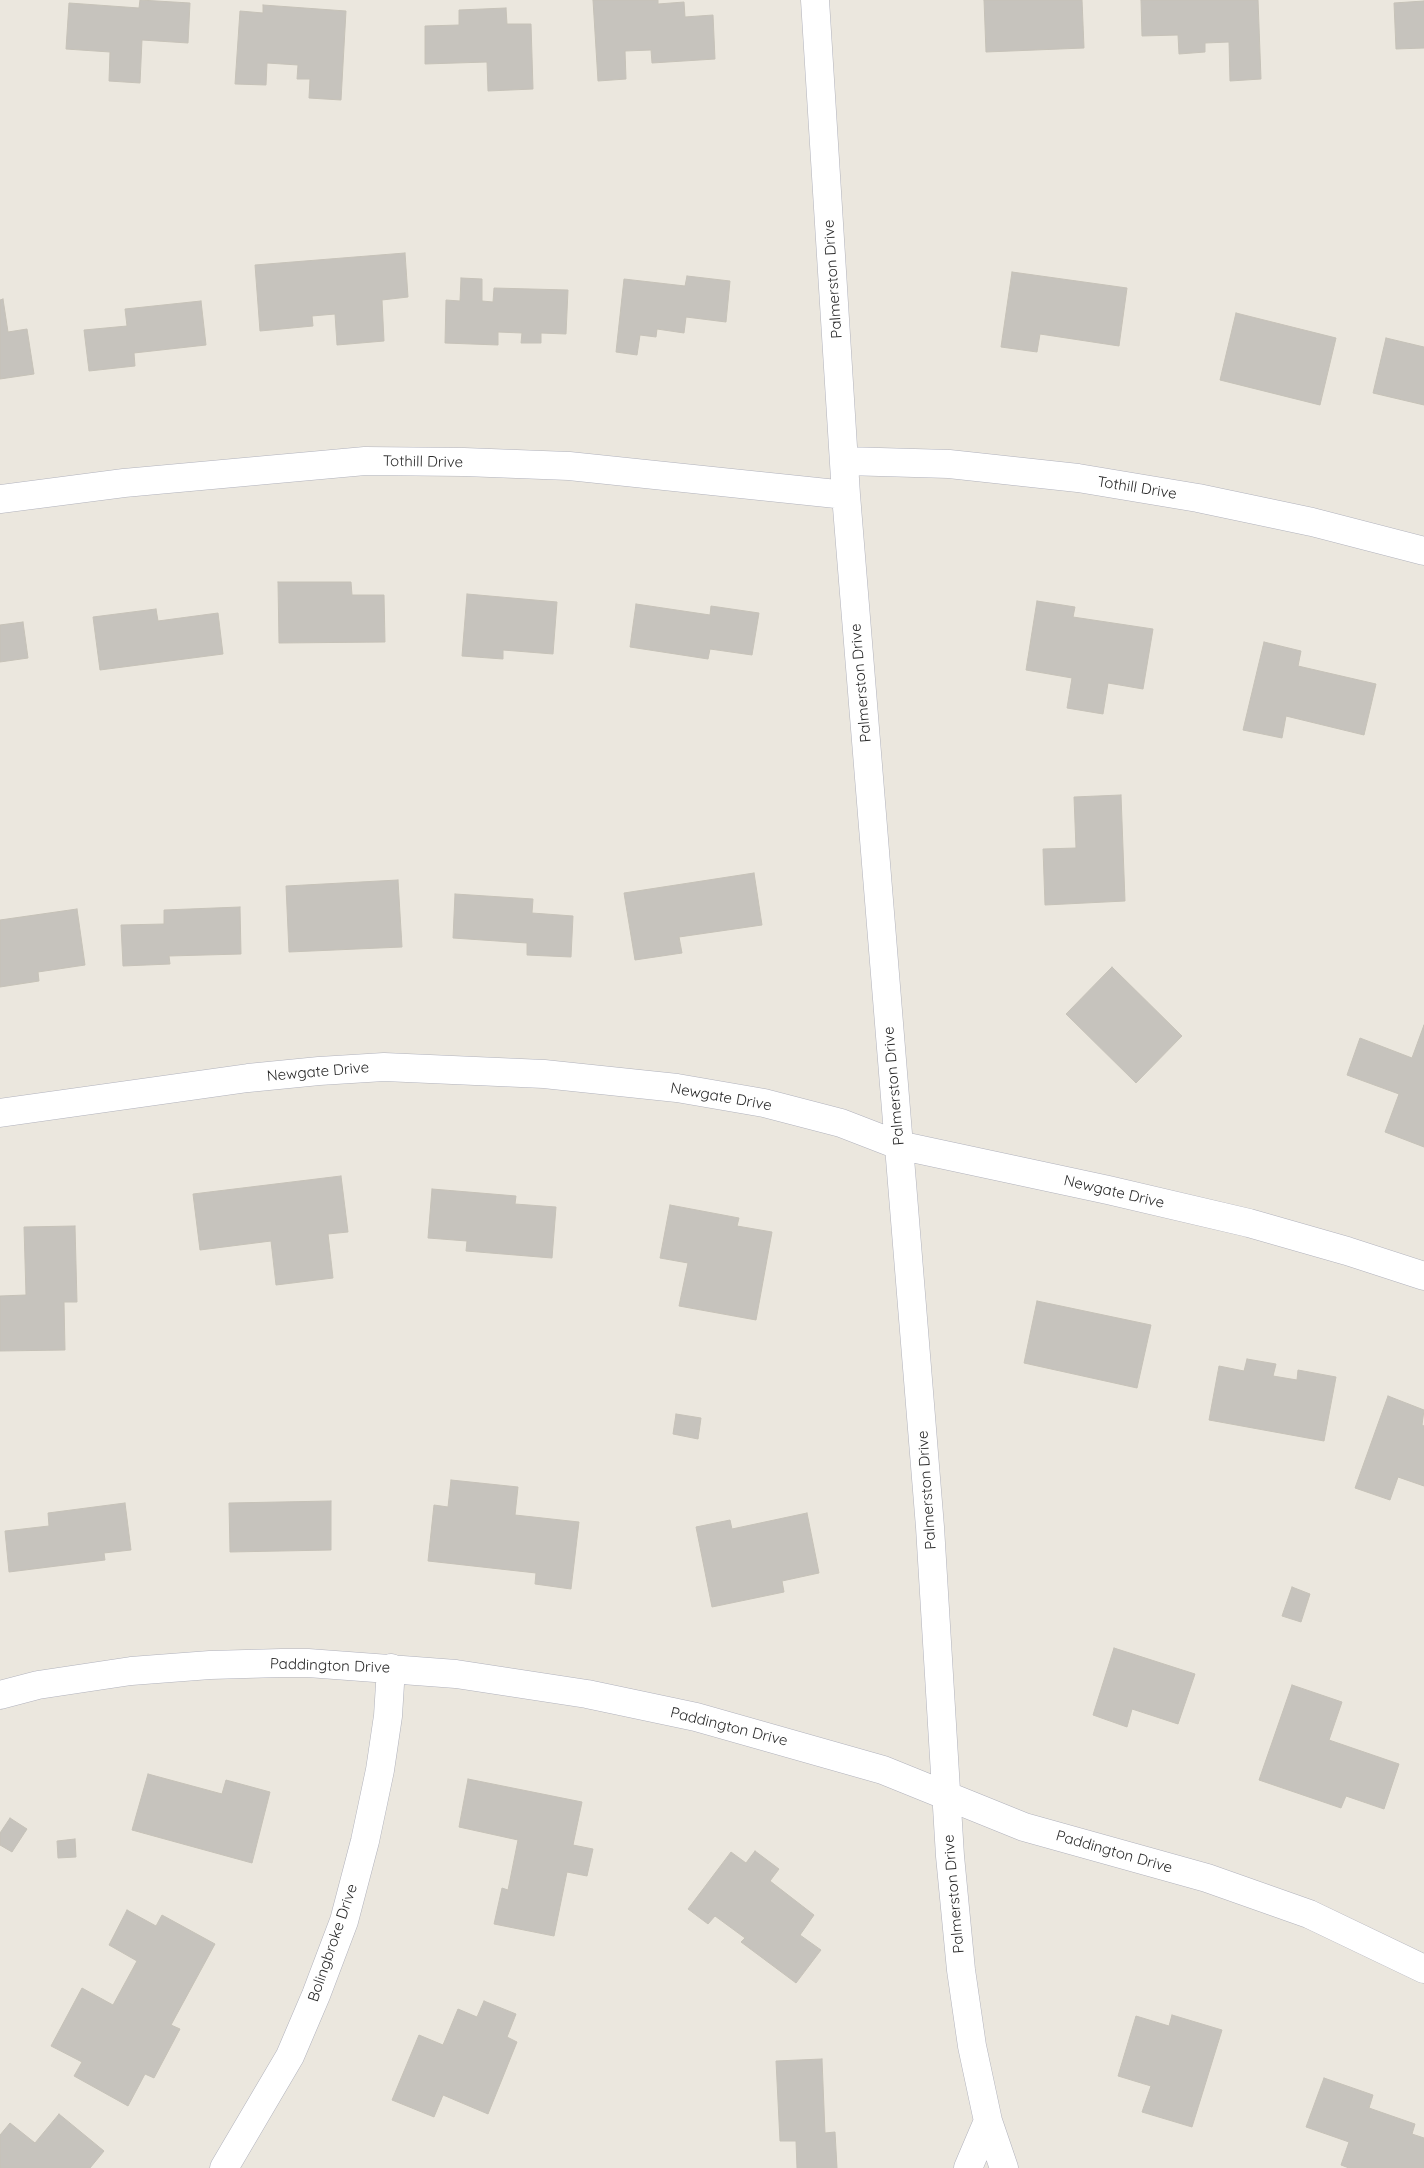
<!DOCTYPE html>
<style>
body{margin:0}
canvas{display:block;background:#ebe7de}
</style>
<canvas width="1424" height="2168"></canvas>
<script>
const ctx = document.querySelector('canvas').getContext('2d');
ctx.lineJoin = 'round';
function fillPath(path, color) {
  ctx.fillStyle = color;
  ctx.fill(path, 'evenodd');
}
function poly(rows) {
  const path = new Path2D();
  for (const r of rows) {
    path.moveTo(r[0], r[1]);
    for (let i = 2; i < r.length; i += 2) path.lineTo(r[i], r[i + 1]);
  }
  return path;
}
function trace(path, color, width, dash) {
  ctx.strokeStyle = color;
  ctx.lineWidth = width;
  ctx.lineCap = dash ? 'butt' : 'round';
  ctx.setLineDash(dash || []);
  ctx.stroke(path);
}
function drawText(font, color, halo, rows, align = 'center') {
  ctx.font = font + ' Quicksand,sans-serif';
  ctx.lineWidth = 4;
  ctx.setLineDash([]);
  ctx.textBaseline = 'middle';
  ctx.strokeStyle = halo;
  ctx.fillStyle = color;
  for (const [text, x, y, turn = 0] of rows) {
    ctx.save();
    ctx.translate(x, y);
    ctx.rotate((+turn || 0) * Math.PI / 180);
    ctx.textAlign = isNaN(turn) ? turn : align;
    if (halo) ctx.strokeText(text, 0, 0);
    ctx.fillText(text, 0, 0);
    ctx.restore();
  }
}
const building = poly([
 [140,0,190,3,188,43,142,40,140,83,109,81,110,52,66,49,69,3,139,8,140,0],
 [593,0,658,0,658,4,684,2,685,17,713,15,715,59,652,63,651,50,625,51,626,79,598,81,593,0],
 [984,0,1082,0,1084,48,986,52,984,0],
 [1141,0,1258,0,1261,79,1230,81,1229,42,1205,43,1205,52,1179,54,1178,35,1142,36,1141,0],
 [1424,1,1424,48,1396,49,1394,3,1424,1],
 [263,5,346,11,341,100,309,98,310,79,297,79,298,65,267,63,266,85,235,84,240,11,263,13,263,5],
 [506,8,507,24,531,24,533,89,488,91,487,62,425,64,425,26,459,25,459,10,506,8],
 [405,253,408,297,382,300,384,341,337,345,335,314,312,316,313,326,260,331,255,265,405,253],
 [1012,272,1127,288,1119,346,1040,334,1037,352,1001,347,1012,272],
 [687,276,730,281,726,322,686,317,684,333,657,329,656,337,640,335,637,355,616,352,624,279,685,286,687,276],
 [461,278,482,279,482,301,493,302,494,288,568,290,566,334,541,333,541,343,521,343,522,333,498,332,498,345,445,343,446,300,460,301,461,278],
 [3,299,8,332,27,329,34,374,0,379,0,300,3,299],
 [201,301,206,345,134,353,135,366,89,371,84,330,127,326,125,309,201,301],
 [1236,313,1336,338,1320,405,1220,380,1236,313],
 [1386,338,1424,347,1424,405,1373,393,1386,338],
 [278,582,351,582,352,595,384,595,385,642,279,643,278,582],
 [467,594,557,602,553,654,503,650,503,659,462,656,467,594],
 [1037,601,1075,607,1073,617,1153,629,1143,689,1108,683,1103,714,1067,708,1072,678,1026,670,1037,601],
 [636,604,710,615,711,606,759,613,752,655,710,649,708,659,630,647,636,604],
 [156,609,158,621,218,613,223,654,100,670,93,617,156,609],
 [23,622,28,658,0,662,0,625,23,622],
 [1264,642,1301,651,1298,666,1376,684,1364,735,1286,716,1282,738,1243,730,1264,642],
 [1121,795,1125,901,1045,905,1043,849,1076,848,1074,797,1121,795],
 [754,873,762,925,679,937,682,953,635,960,624,893,754,873],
 [398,880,402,947,289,952,286,886,398,880],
 [455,894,533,899,532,913,573,916,571,957,527,955,527,943,453,938,455,894],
 [240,907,241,954,169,956,170,964,123,966,121,925,164,924,164,910,240,907],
 [77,909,85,965,38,972,39,981,0,987,0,920,77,909],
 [1112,967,1182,1036,1136,1083,1066,1014,1112,967],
 [1424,1025,1424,1147,1385,1132,1399,1094,1347,1075,1360,1038,1412,1058,1424,1025],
 [341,1176,348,1232,328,1234,333,1278,276,1285,271,1241,200,1250,193,1194,341,1176],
 [432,1189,516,1196,515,1204,556,1207,552,1258,466,1251,467,1241,428,1238,432,1189],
 [670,1205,739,1218,737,1226,772,1232,756,1320,679,1306,688,1263,660,1258,670,1205],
 [75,1226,77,1302,64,1302,65,1350,0,1351,0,1296,26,1295,24,1227,75,1226],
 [1037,1301,1151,1325,1137,1388,1024,1363,1037,1301],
 [1247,1359,1276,1364,1273,1376,1297,1380,1298,1370,1336,1377,1324,1441,1209,1420,1219,1366,1244,1371,1247,1359],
 [1388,1396,1424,1410,1422,1425,1424,1426,1424,1486,1398,1477,1390,1500,1355,1488,1388,1396],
 [676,1414,701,1418,698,1439,673,1434,676,1414],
 [451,1480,518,1487,515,1515,579,1522,571,1589,535,1584,536,1573,428,1561,434,1505,448,1507,451,1480],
 [331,1501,331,1550,230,1552,229,1503,331,1501],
 [125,1503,131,1550,104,1553,105,1560,9,1572,5,1531,49,1526,48,1513,125,1503],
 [807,1513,819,1573,782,1581,784,1592,712,1607,696,1527,730,1520,732,1529,807,1513],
 [1292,1587,1310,1594,1301,1622,1282,1616,1292,1587],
 [1114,1648,1195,1674,1178,1724,1132,1709,1127,1727,1093,1715,1114,1648],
 [1292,1685,1342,1702,1329,1740,1399,1764,1384,1809,1346,1796,1341,1808,1259,1780,1292,1685],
 [148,1774,222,1794,226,1780,270,1792,252,1863,132,1830,148,1774],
 [468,1779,582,1802,573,1845,593,1849,587,1876,567,1872,554,1936,494,1924,502,1888,508,1890,518,1840,459,1827,468,1779],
 [10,1818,27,1829,12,1852,0,1845,0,1833,10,1818],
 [75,1839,76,1857,58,1858,57,1841,75,1839],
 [755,1851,779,1869,770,1881,814,1915,800,1935,821,1950,796,1983,741,1942,745,1938,715,1916,708,1924,688,1909,731,1852,746,1863,755,1851],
 [127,1910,156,1926,162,1915,215,1944,171,2025,180,2029,154,2078,145,2074,128,2106,74,2076,82,2062,51,2046,82,1988,113,2005,137,1961,109,1945,127,1910],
 [484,2001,516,2014,507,2037,517,2042,488,2114,443,2095,434,2117,392,2100,419,2035,443,2045,458,2009,477,2017,484,2001],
 [1172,2015,1222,2030,1192,2127,1142,2112,1151,2086,1118,2076,1136,2016,1169,2026,1172,2015],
 [822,2059,825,2133,835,2132,837,2168,797,2168,796,2141,780,2141,776,2061,822,2059],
 [1324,2078,1373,2095,1369,2108,1415,2124,1412,2134,1424,2138,1424,2168,1349,2168,1341,2165,1349,2142,1306,2127,1324,2078],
 [59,2114,104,2151,90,2168,0,2168,0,2135,10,2123,35,2143,59,2114]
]);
fillPath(building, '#c6c3bd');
trace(building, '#c6c2b8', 1);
const minor = poly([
 [815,0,846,495,930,1527,950,1856,961,1970,972,2046,988,2121,1004,2168],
 [845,461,949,464,1078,478,1198,498,1312,522,1424,551],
 [0,499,124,483,365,461,464,462,569,466,846,495],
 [0,1113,248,1078,319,1071,384,1067,544,1074,677,1088,764,1103,841,1123,898,1145,1108,1190,1249,1223,1347,1251,1424,1276],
 [0,1695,38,1685,131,1671,210,1665,281,1663,308,1663,456,1674,587,1694,696,1717,883,1770,1024,1827,1207,1878,1309,1914,1424,1969],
 [224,2168,290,2056,316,1995,344,1921,365,1841,380,1770,388,1716,391,1668],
 [968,2168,988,2121]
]);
trace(minor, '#b1b2bc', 29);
trace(minor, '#fff', 28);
drawText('15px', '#2a2a2a', '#fff', [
 ["Palmerston Drive",833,279,-94],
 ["Tothill Drive",423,462,1],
 ["Tothill Drive",1137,488,9],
 ["Palmerston Drive",861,683,-95],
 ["Newgate Drive",318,1072,-5],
 ["Palmerston Drive",894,1086,-95],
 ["Newgate Drive",721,1097,10],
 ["Newgate Drive",1114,1192,13],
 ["Palmerston Drive",927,1490,-94],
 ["Paddington Drive",330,1666,2],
 ["Paddington Drive",729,1727,14],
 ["Paddington Drive",1114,1852,16],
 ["Palmerston Drive",954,1894,-95],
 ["Bolingbroke Drive",333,1943,-71]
]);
</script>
